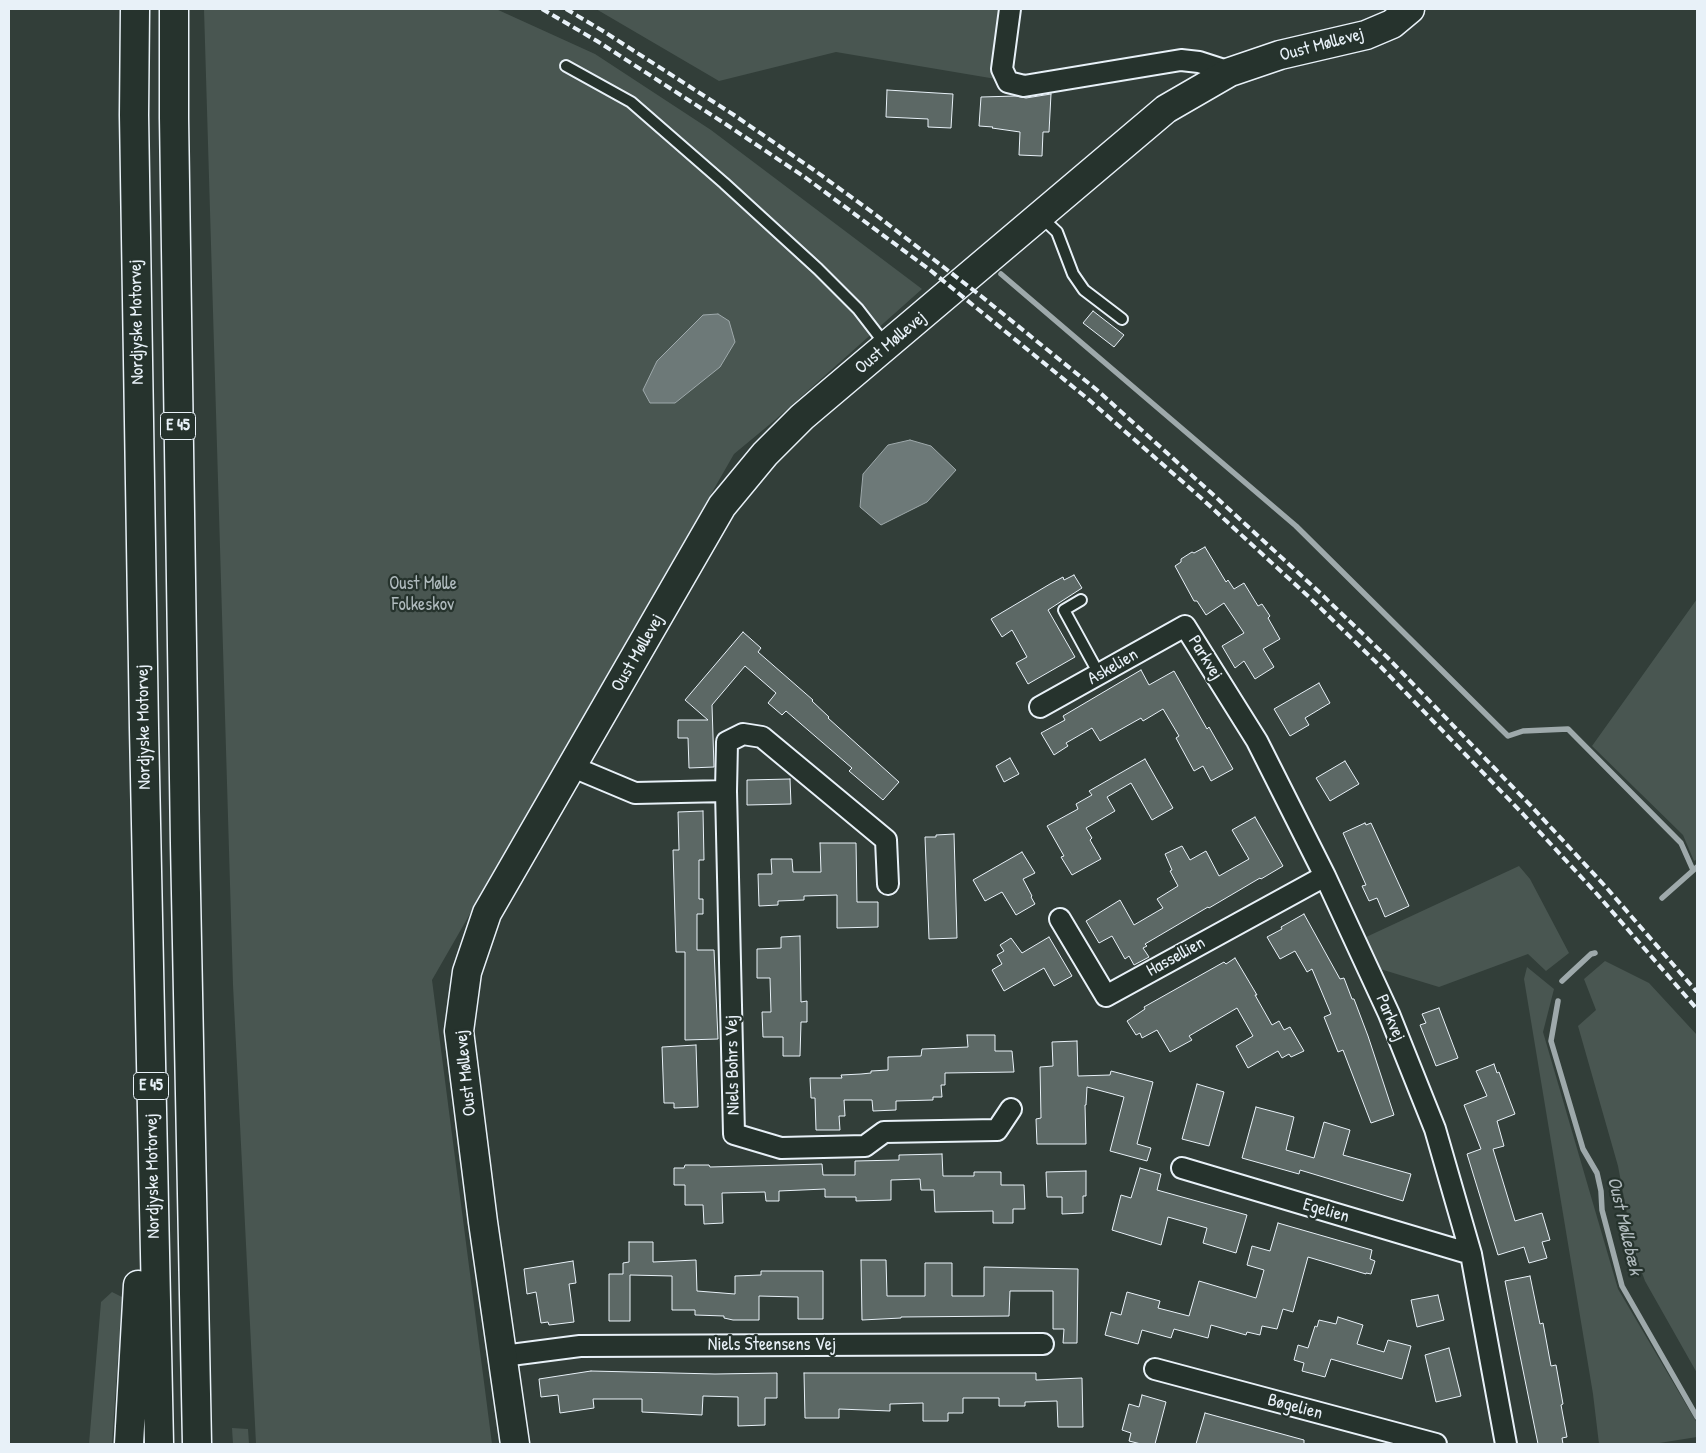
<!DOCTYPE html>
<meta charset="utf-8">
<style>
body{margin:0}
#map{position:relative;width:1706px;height:1453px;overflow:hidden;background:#323e39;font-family:"Patrick Hand",sans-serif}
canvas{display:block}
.frame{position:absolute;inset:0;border:10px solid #e8f1f8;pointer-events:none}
</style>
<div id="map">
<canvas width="1706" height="1453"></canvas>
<div class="frame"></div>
</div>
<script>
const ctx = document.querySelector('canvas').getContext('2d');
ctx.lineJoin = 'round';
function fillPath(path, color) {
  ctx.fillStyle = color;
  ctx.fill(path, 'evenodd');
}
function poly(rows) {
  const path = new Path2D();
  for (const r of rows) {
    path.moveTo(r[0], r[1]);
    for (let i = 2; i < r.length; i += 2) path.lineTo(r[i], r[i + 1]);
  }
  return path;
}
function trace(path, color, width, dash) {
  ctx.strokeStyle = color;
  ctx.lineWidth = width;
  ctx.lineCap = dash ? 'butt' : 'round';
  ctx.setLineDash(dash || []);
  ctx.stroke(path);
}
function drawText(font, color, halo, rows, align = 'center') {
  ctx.font = font + ' "Patrick Hand",sans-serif';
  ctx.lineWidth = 4.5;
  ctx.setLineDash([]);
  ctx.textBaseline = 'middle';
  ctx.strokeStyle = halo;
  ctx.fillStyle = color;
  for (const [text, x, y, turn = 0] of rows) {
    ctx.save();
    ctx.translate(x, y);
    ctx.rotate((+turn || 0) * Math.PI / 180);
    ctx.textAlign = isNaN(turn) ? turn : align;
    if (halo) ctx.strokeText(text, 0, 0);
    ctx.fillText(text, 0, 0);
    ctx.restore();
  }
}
fillPath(poly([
 [204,9,496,9,595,54,711,130,922,289,775,420,734,454,432,980,492,1444,256,1444,233,985],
 [596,9,1004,9,996,79,836,52,719,81],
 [1697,599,1697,859,1694,861,1683,835,1592,746],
 [1519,866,1530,879,1569,953,1546,971,1528,954,1439,987,1377,968,1364,938],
 [1605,961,1649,983,1697,1035,1697,1373,1645,1281,1634,1251,1618,1166,1578,1026,1596,1010,1584,979],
 [1527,967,1554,989,1543,1032,1618,1289,1697,1423,1697,1437,1653,1444,1599,1444,1593,1394,1524,979],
 [112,1292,122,1297,112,1444,89,1444,101,1302],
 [232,1428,248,1429,249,1444,233,1444]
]), '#495651');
const water = poly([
 [718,314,729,321,735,342,720,367,675,403,650,403,643,390,657,361,703,315,718,314],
 [910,440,931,446,956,470,927,502,881,525,860,507,863,474,888,445,910,440]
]);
fillPath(water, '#6d7978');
trace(water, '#9ea9ab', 1);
trace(poly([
 [1001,274,1296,526,1508,736,1523,731,1568,729,1681,843,1693,870],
 [1662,898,1697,867],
 [1562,981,1591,954,1595,953],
 [1558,1001,1551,1041,1583,1149,1597,1173,1601,1191,1602,1210,1622,1286,1697,1417]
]), '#9ea9ab', 5.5);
const building = poly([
 [887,90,953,94,951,128,928,127,928,119,886,117,887,90],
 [1051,94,1049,132,1043,132,1042,156,1019,155,1020,132,992,128,993,127,979,126,981,97,1016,96,1026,98,1051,94],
 [1093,311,1124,335,1114,347,1083,323,1093,311],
 [1205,547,1226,582,1228,580,1234,589,1244,583,1258,606,1262,604,1270,616,1268,618,1280,639,1263,649,1274,667,1255,679,1244,661,1235,668,1222,646,1244,633,1224,603,1206,615,1197,601,1194,601,1175,566,1181,562,1181,559,1192,552,1194,553,1205,547],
 [1074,575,1082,588,1048,610,1075,657,1028,684,1016,663,1027,657,1012,630,1002,637,991,619,1050,584,1063,577,1064,580,1074,575],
 [743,632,761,648,758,652,813,700,812,701,829,717,828,718,899,782,883,800,849,771,852,768,786,711,782,715,768,703,776,693,745,666,712,705,714,767,689,768,688,738,678,738,678,720,708,720,685,700,743,632],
 [1141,670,1149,685,1174,671,1207,729,1209,727,1233,769,1211,781,1203,766,1194,771,1176,738,1179,736,1163,709,1143,721,1141,718,1100,741,1092,728,1066,743,1068,746,1054,755,1041,733,1065,720,1063,716,1141,670],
 [1319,683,1330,703,1305,718,1309,725,1290,736,1274,709,1319,683],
 [1010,758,1019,774,1004,782,996,766,1010,758],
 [1145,759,1173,808,1152,820,1131,783,1107,797,1115,811,1086,828,1092,838,1090,840,1101,859,1072,875,1061,857,1064,856,1047,826,1078,809,1076,804,1092,795,1089,791,1145,759],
 [1345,761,1359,784,1330,801,1316,778,1345,761],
 [790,779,791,804,747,805,747,780,790,779],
 [703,811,704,860,699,860,699,899,703,899,703,914,697,914,697,950,714,950,718,1039,685,1040,685,952,676,952,673,850,679,850,678,812,703,811],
 [1255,817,1283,866,1261,879,1260,878,1209,908,1208,907,1145,944,1147,946,1143,948,1149,957,1134,965,1129,956,1125,959,1112,936,1099,943,1086,921,1120,900,1134,925,1163,908,1157,899,1178,886,1170,871,1172,870,1165,854,1182,846,1190,860,1206,851,1219,876,1249,859,1232,830,1255,817],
 [1365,823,1366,825,1371,823,1409,906,1385,917,1377,898,1369,901,1362,886,1366,885,1343,833,1365,823],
 [954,834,957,938,929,939,925,837,936,837,936,835,954,834],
 [820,843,856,843,857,902,878,902,878,927,837,928,837,895,804,896,804,900,778,901,778,905,759,906,758,874,772,874,771,859,792,859,793,872,821,872,820,843],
 [1022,852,1035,873,1023,879,1032,896,1031,897,1035,904,1016,915,1002,892,985,901,973,880,1022,852],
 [1304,914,1340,979,1344,978,1352,999,1354,999,1368,1036,1394,1115,1371,1123,1343,1050,1338,1052,1324,1017,1331,1014,1312,969,1307,972,1295,951,1280,959,1267,937,1282,929,1281,927,1304,914],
 [800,936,801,1002,807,1001,807,1022,801,1022,800,1056,783,1056,783,1037,763,1037,762,1012,771,1012,770,978,757,978,757,949,781,948,781,937,800,936],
 [1049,937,1072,976,1054,986,1044,968,1004,991,992,970,1002,964,997,955,1004,951,1000,945,1011,938,1022,953,1049,937],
 [1235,958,1257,995,1255,995,1272,1025,1279,1021,1284,1030,1290,1027,1304,1051,1291,1057,1289,1054,1282,1058,1278,1051,1248,1068,1236,1046,1253,1036,1237,1008,1189,1036,1192,1040,1170,1052,1157,1030,1142,1038,1140,1033,1136,1035,1127,1021,1145,1009,1144,1007,1224,962,1226,964,1235,958],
 [1439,1008,1458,1058,1436,1066,1420,1025,1426,1023,1422,1014,1439,1008],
 [967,1035,995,1035,995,1051,1012,1051,1014,1072,945,1073,945,1085,941,1085,942,1097,933,1097,933,1100,896,1101,896,1110,873,1111,872,1100,844,1100,845,1116,839,1116,840,1130,816,1130,815,1098,811,1098,810,1078,842,1078,841,1075,861,1074,871,1073,871,1071,888,1070,888,1057,921,1056,922,1049,968,1047,967,1035],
 [1077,1041,1078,1076,1110,1075,1111,1071,1153,1082,1137,1144,1151,1148,1147,1161,1110,1151,1124,1097,1087,1087,1086,1105,1085,1105,1086,1144,1037,1144,1036,1119,1041,1118,1040,1067,1053,1066,1052,1042,1077,1041],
 [696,1045,698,1107,674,1108,674,1103,664,1103,662,1047,696,1045],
 [1494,1064,1497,1073,1499,1072,1515,1114,1497,1121,1504,1146,1493,1149,1515,1221,1542,1213,1550,1240,1542,1242,1547,1258,1529,1263,1524,1247,1498,1255,1467,1154,1481,1149,1464,1105,1487,1096,1476,1071,1494,1064],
 [1197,1084,1224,1092,1209,1146,1182,1139,1197,1084],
 [1256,1107,1294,1117,1286,1150,1314,1158,1324,1122,1350,1130,1343,1155,1411,1174,1403,1201,1300,1170,1299,1174,1242,1158,1256,1107],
 [942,1154,943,1176,974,1176,974,1172,1001,1172,1001,1185,1024,1185,1025,1209,1013,1209,1013,1223,993,1223,993,1211,935,1212,934,1190,921,1190,920,1179,891,1180,891,1200,856,1201,856,1197,825,1197,825,1189,779,1191,779,1201,766,1201,765,1192,722,1193,723,1223,704,1224,703,1205,685,1205,685,1185,674,1185,674,1168,684,1168,685,1165,709,1165,710,1167,822,1164,823,1175,855,1175,855,1161,899,1160,899,1155,942,1154],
 [1140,1168,1161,1174,1157,1190,1247,1215,1236,1253,1203,1243,1207,1228,1168,1217,1161,1245,1112,1230,1121,1195,1131,1198,1140,1168],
 [1086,1171,1086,1196,1083,1196,1083,1213,1062,1214,1062,1197,1047,1197,1046,1172,1086,1171],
 [1278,1223,1372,1250,1370,1259,1375,1261,1371,1274,1366,1273,1366,1274,1308,1257,1293,1312,1283,1309,1277,1329,1262,1326,1260,1335,1247,1332,1246,1335,1211,1325,1208,1338,1174,1329,1171,1338,1142,1330,1138,1344,1105,1335,1111,1312,1121,1315,1127,1292,1160,1301,1158,1308,1189,1316,1199,1281,1256,1298,1264,1270,1247,1265,1252,1246,1270,1251,1278,1223],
 [629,1242,653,1242,653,1262,696,1260,697,1291,735,1294,735,1276,761,1275,761,1271,823,1271,823,1319,798,1319,798,1297,759,1296,759,1320,733,1320,724,1318,724,1316,695,1315,695,1310,672,1310,672,1276,630,1275,630,1321,609,1321,609,1274,623,1274,623,1263,629,1262,629,1242],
 [861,1260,886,1260,887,1296,925,1296,925,1263,952,1263,952,1296,984,1296,984,1267,1078,1269,1077,1343,1063,1343,1064,1329,1053,1329,1053,1291,1010,1291,1009,1316,901,1317,901,1318,862,1320,861,1260],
 [573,1261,576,1283,569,1284,574,1322,549,1325,548,1322,541,1323,536,1292,527,1294,524,1269,573,1261],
 [1530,1276,1540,1324,1543,1323,1551,1366,1556,1365,1563,1404,1561,1405,1567,1437,1562,1438,1563,1444,1538,1444,1515,1331,1505,1281,1530,1276],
 [1438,1295,1444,1320,1417,1327,1411,1300,1438,1295],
 [1338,1317,1363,1325,1357,1344,1384,1352,1388,1340,1411,1346,1402,1379,1331,1359,1325,1377,1302,1371,1304,1363,1294,1360,1298,1345,1308,1348,1315,1326,1317,1327,1319,1320,1336,1324,1338,1317],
 [1449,1348,1461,1396,1436,1402,1425,1355,1449,1348],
 [591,1371,715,1374,777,1373,777,1398,765,1398,765,1425,738,1426,738,1397,703,1396,702,1415,642,1412,642,1399,593,1399,594,1408,560,1413,558,1395,541,1397,539,1379,591,1371],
 [804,1373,1036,1373,1036,1380,1082,1378,1083,1427,1058,1427,1057,1401,1025,1402,1025,1406,999,1406,999,1398,963,1398,963,1413,948,1413,948,1421,923,1421,923,1403,890,1404,890,1411,839,1409,839,1418,805,1418,804,1373],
 [1142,1395,1166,1402,1155,1444,1141,1444,1129,1441,1131,1433,1122,1430,1129,1404,1139,1407,1142,1395],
 [1205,1413,1304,1440,1304,1444,1196,1444,1205,1413]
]);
fillPath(building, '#5c6865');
trace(building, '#e8f1f8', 1);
const lane = poly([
 [566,66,631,102,724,183,818,269,858,309,885,344],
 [1041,217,1057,232,1073,274,1084,290,1122,319],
 [1081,600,1064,610,1099,674]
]);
const street = poly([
 [1010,9,1002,69,1008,82,1024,86,1181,60,1199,62,1230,72],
 [1040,707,1185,626,1257,741,1325,876,1389,1014,1435,1129,1471,1254,1506,1444],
 [573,767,635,793,726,791],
 [888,884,886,840,762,737,743,734,727,742,726,791,734,1134,781,1148,865,1146,884,1132,997,1130,1011,1109],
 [1060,919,1106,996,1325,876],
 [1182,1168,1471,1254],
 [503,1356,580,1346,1043,1344],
 [1155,1369,1436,1444]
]);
const secondary = poly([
 [515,1444,483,1222,459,1031,467,972,487,913,722,506,765,454,802,417,1166,109,1230,72,1280,55,1366,35,1392,24,1410,9]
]);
const highway = poly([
 [135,9,134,115,144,728,159,1444],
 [174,9,174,118,185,843,197,1444],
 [129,1444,138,1285]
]);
trace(lane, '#e8f1f8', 14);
trace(street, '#e8f1f8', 24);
trace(secondary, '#e8f1f8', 31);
trace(highway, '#e8f1f8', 31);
trace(lane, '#26332d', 10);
trace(street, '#26332d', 20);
trace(secondary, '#26332d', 28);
trace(highway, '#26332d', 28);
trace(poly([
 [542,9,597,41,727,125,806,178,930,270,1088,399,1200,497,1309,597,1379,665,1523,814,1596,893,1697,1009],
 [566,9,603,31,734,115,814,170,876,215,981,296,1097,390,1207,489,1317,590,1388,658,1532,807,1605,886,1697,992]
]), '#e8f1f8', 4, [8, 4]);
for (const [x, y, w] of [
 [178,426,35],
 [151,1086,35]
]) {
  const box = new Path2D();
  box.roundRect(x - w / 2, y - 13.5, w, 27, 4);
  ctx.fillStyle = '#26332d';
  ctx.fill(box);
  trace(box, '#e8f1f8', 1);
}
drawText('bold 16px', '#e8f1f8', null, [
 ["E 45",178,426],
 ["E 45",151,1086]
]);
drawText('18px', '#e8f1f8', '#26332d', [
 ["Oust Møllevej",1322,45,-15],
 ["Nordjyske Motorvej",137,322,-91],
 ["Oust Møllevej",891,343,-40],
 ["Oust Møllevej",638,653,-60],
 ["Parkvej",1205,658,58],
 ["Askelien",1113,667,-30],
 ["Nordjyske Motorvej",144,727,-91],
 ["Hassellien",1176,957,-29],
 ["Parkvej",1390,1018,67],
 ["Niels Bohrs Vej",733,1065,-91],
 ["Oust Møllevej",466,1073,-96],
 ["Nordjyske Motorvej",153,1176,-91],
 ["Egelien",1326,1211,16],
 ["Niels Steensens Vej",772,1345],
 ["Bøgelien",1295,1407,15]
]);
drawText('18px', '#b0bbbe', '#26332d', [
 ["Oust Mølle",423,584],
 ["Folkeskov",423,605]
]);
drawText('italic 19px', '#b1bbbe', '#26332d', [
 ["Oust Møllebæk",1624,1226,77]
]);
</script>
